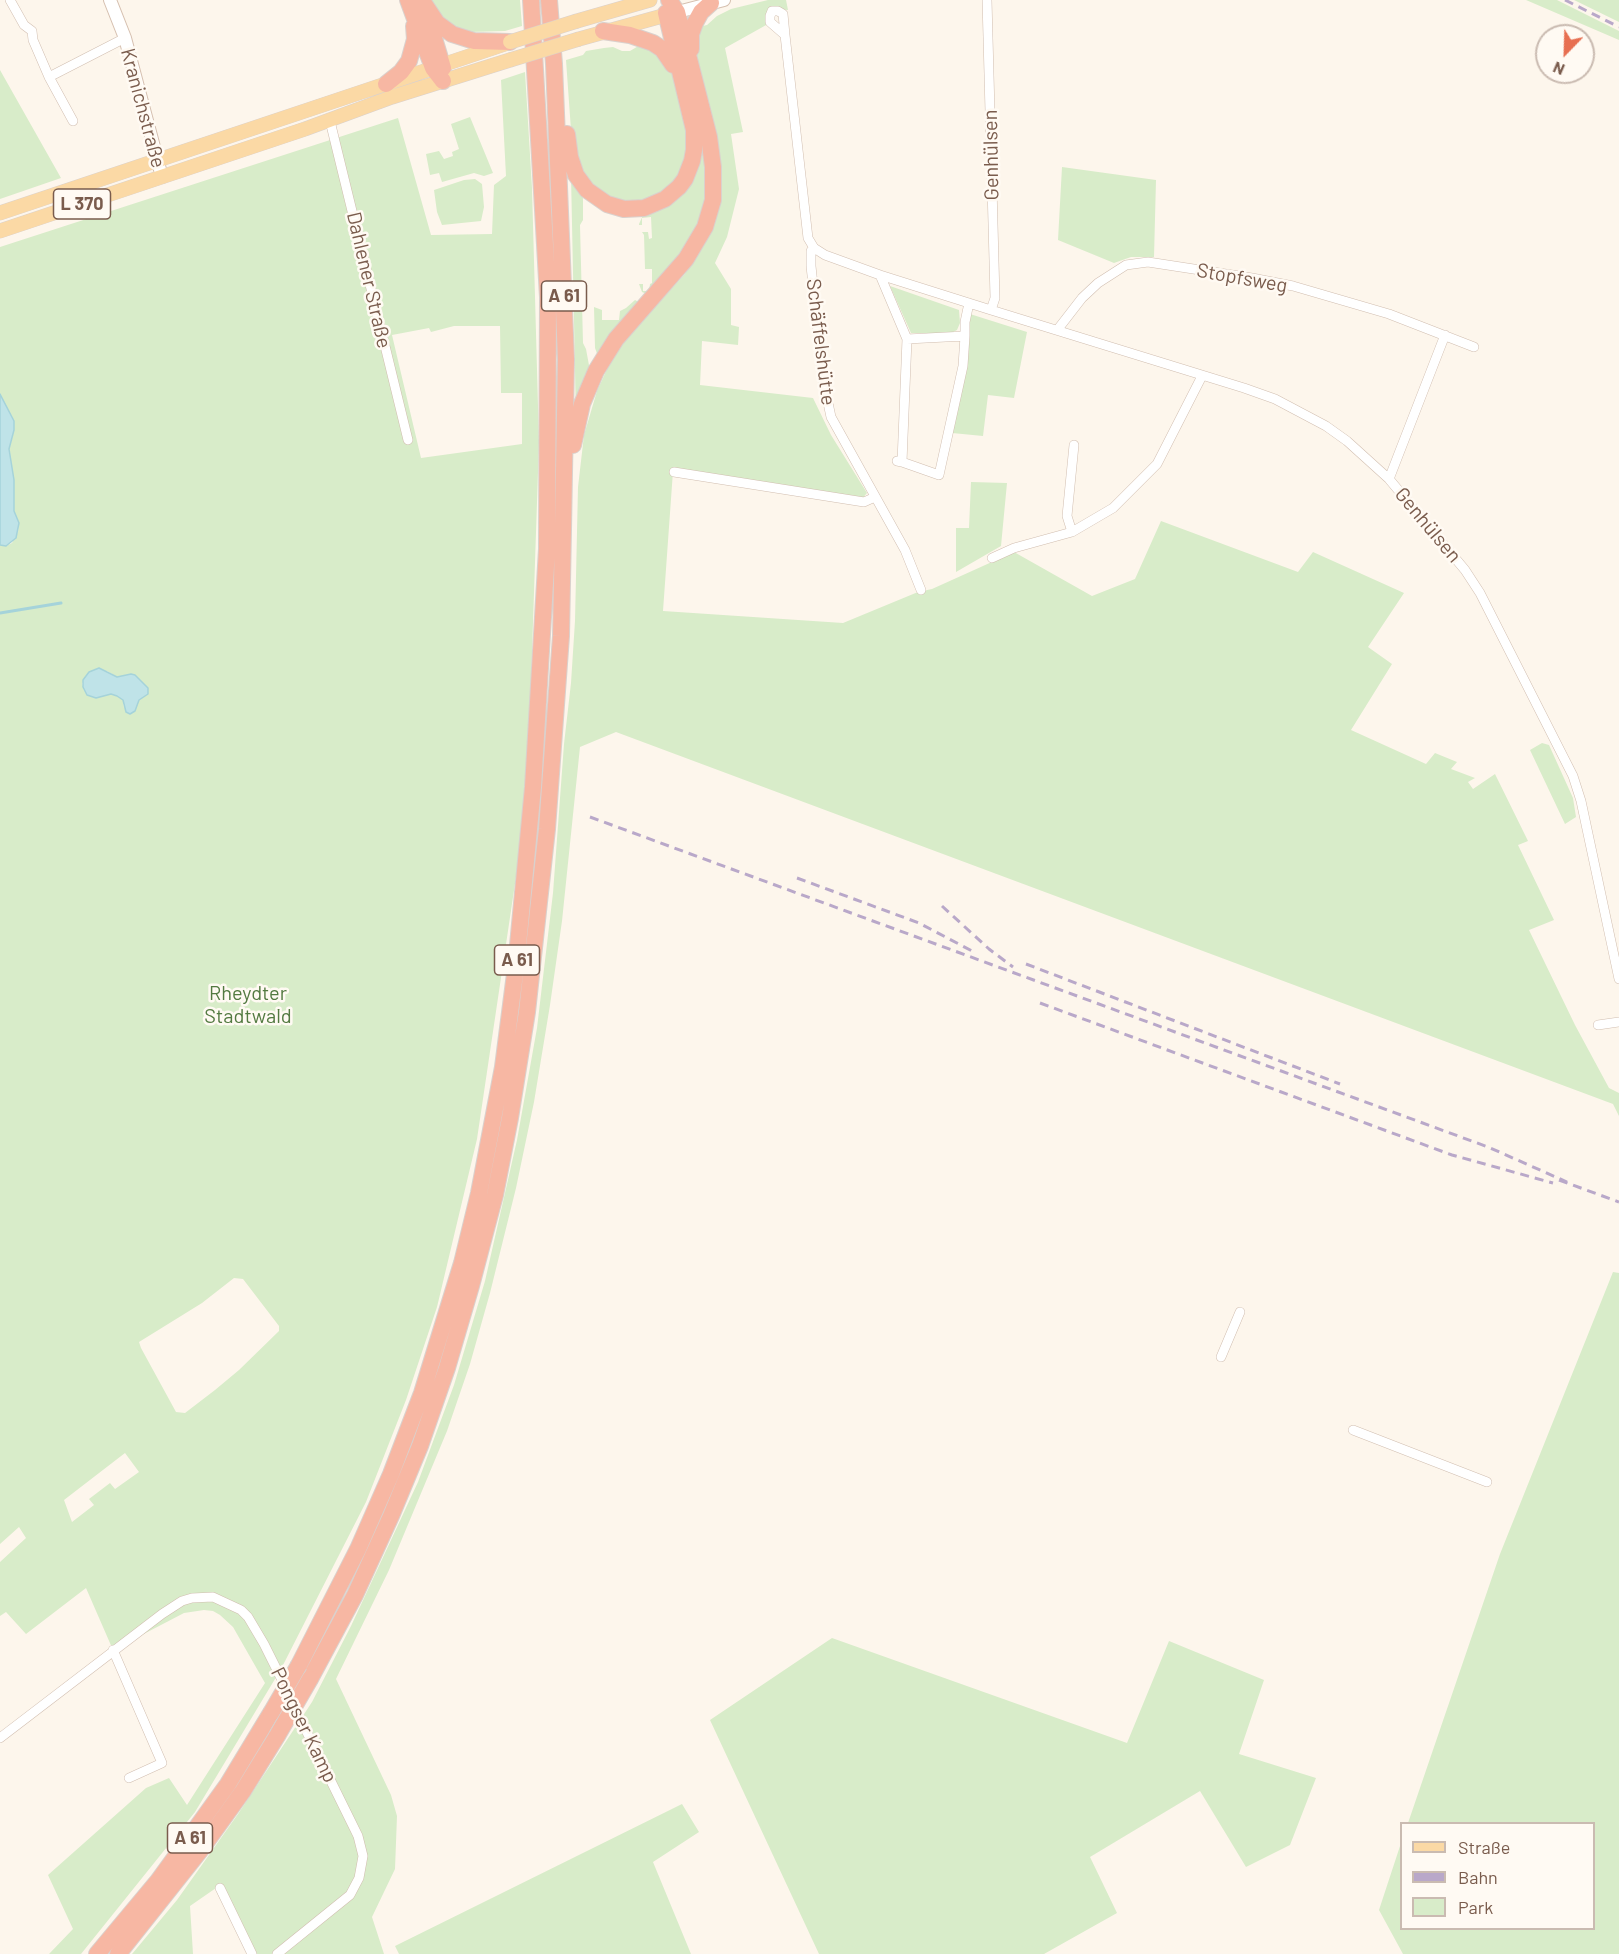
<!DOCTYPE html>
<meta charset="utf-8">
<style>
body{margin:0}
#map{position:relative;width:1619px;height:1954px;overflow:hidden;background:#fdf6ec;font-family:Barlow,sans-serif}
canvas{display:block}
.legend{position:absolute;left:1400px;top:1822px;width:195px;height:108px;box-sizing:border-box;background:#fffaf3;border:2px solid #cabbb1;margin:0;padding:8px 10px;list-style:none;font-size:18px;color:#7a5c4d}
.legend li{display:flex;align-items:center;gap:12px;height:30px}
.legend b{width:30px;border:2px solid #cabbb1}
.north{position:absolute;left:1535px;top:24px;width:60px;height:60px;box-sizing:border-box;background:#fffaf3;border:2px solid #cabbb1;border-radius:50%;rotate:203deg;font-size:16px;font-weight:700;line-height:24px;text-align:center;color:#7a5c4d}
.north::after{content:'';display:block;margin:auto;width:21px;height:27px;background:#e76f51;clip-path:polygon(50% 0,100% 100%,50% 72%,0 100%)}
</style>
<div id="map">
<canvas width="1619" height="1954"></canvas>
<ul class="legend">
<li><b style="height:8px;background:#fbd9a5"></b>Straße</li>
<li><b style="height:8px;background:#b9a8c9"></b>Bahn</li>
<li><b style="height:16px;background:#d8ecc9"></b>Park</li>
</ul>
<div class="north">N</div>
</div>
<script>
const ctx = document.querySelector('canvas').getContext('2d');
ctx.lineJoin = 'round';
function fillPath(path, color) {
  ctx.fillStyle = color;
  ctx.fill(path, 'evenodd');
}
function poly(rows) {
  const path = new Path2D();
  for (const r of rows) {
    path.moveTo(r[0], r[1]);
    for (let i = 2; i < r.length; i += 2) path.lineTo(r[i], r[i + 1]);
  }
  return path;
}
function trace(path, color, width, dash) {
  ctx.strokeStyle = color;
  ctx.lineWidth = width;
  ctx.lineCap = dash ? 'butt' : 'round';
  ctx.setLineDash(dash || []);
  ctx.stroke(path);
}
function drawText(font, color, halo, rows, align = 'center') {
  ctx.font = font + ' Barlow,sans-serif';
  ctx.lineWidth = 5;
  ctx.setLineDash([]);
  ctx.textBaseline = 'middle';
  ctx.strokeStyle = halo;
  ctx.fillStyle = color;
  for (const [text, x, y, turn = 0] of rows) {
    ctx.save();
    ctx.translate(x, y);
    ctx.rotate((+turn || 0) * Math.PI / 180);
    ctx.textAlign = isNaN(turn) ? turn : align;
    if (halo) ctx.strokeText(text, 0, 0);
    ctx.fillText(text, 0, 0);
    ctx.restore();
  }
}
fillPath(poly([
 [429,0,520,0,522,26,505,31,469,32,445,24],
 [768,0,786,0,788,10,775,9,768,11,766,19,768,24,725,48,743,132,731,134,739,189,727,237,715,263,731,289,731,325,739,327,738,345,702,341,700,385,813,398,831,435,867,493,861,500,673,471,663,611,843,623,918,592,932,589,1014,552,1092,596,1135,579,1161,521,1298,572,1313,552,1404,593,1368,647,1392,664,1351,730,1426,764,1435,753,1457,762,1451,769,1475,778,1468,782,1473,789,1495,774,1528,841,1518,845,1554,920,1529,930,1575,1025,1609,1088,1619,1093,1619,1116,1613,1104,616,732,580,747,562,921,550,1005,534,1102,516,1188,490,1293,470,1364,447,1431,389,1570,336,1679,391,1795,397,1816,395,1869,372,1917,384,1954,254,1954,216,1888,190,1906,193,1954,132,1954,177,1900,238,1814,312,1702,351,1626,418,1482,454,1385,485,1281,517,1140,537,1028,553,893,564,744,571,683,575,621,578,487,584,435,597,391,608,367,624,341,684,275,703,247,712,229,694,49,698,27,707,25,717,16,731,9],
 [1526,0,1557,0,1619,31,1619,40],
 [1574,0,1619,0,1619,22],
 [645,42,672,68,685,122,687,155,676,182,649,200,618,201,596,190,582,173,572,144,566,60,583,55,586,51,604,48,613,47,622,51,630,51],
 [0,70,61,178,0,199],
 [525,72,532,188,539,442,527,803,477,1139,437,1307,406,1400,366,1502,281,1669,195,1812,81,1954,49,1954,73,1929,48,1875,146,1788,169,1778,187,1805,265,1683,233,1627,220,1615,213,1611,204,1610,184,1613,113,1650,86,1588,26,1634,6,1612,0,1616,0,1562,26,1538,19,1527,0,1544,0,545,6,546,12,543,18,532,19,523,14,511,14,480,9,449,14,430,14,421,0,394,0,247,398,118,431,235,492,234,494,185,506,176,501,80],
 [454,326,500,326,501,393,522,393,522,444,421,458,392,335,429,328,431,332],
 [107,671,117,677,135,675,148,694,139,700,135,711,124,708,123,700,117,696,111,694,96,698,92,697,84,690,82,683],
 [234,1278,243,1279,279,1326,279,1331,239,1370,215,1390,185,1413,176,1412,141,1348,139,1342,202,1303],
 [125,1453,139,1472,115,1489,110,1483,89,1499,94,1505,72,1522,64,1500],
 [470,117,493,173,484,176,474,173,442,182,439,173,430,175,426,154,439,151,444,159,453,156,452,152,459,149,451,124],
 [696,128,711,171,697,236,647,294,642,292,639,284,643,284,643,291,649,291,650,284,652,283,652,269,645,269,644,235,642,232,648,232,649,239,652,238,651,217,642,218,642,225,639,225,639,224,644,213,670,201],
 [1062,167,1156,180,1154,257,1131,257,1114,263,1058,240],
 [571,175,581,189,583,199,583,220,580,225,583,343,586,349,591,376,576,419],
 [475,179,482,184,484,207,481,221,442,225,437,212,434,190,464,180],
 [890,286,959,310,960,323,957,330,951,333,911,333],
 [635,300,641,303,599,359,595,348,594,307,602,310,602,320,619,320,620,311,626,308],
 [970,314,1027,332,1014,398,988,395,983,436,952,433,969,346],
 [971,482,1007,483,1001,546,956,572,956,528,969,528],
 [1542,743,1549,745,1573,798,1576,817,1565,824,1530,750],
 [1613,1272,1619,1273,1619,1954,1403,1954,1379,1910,1401,1843,1402,1928,1594,1928,1594,1824,1408,1823,1500,1554],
 [832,1638,1127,1743,1169,1641,1264,1680,1239,1754,1316,1778,1290,1845,1246,1867,1200,1791,1090,1857,1117,1913,1044,1954,819,1954,710,1720],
 [682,1804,699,1832,653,1862,691,1954,399,1954,395,1946]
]), '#d8ecc9');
const water = poly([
 [0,394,14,421,14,430,9,449,14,480,14,511,19,523,16,538,6,546,0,545,0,394],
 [99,668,117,677,131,674,135,675,148,688,148,694,139,700,135,711,130,714,126,712,123,700,117,696,111,694,96,698,87,695,83,687,83,680,89,672,99,668]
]);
fillPath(water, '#bfe3e8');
trace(water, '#a5d3da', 1.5);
trace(poly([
 [0,613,61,603]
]), '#a5d3da', 3);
const street = poly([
 [10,0,24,25,32,31,33,40,49,77,73,121],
 [987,0,995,298,991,310,1244,388,1275,399,1326,426,1347,441,1389,479,1465,570,1480,593,1573,776,1581,801,1619,979],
 [785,35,770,22,770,16,772,11,778,11,783,14,785,35,808,238,814,248,825,255,880,275,991,310],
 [49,77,125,38],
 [330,121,408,440],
 [814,248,811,251,811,266,823,379,831,417,905,550,921,590],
 [880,275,907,339,965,336,965,322,969,303],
 [1058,329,1082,298,1098,283,1126,265,1148,262,1252,278,1293,286,1389,314,1474,347],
 [897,461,902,462,907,339],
 [902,462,939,475,963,366,965,336],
 [674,472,864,502,875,497],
 [1389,479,1445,335],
 [1072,532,1067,516,1074,445],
 [992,558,1014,548,1072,532,1113,508,1157,464,1202,376],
 [1598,1025,1619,1022],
 [1221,1357,1240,1312],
 [1353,1430,1487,1482],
 [113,1650,162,1763,129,1778],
 [0,1738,162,1614,182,1601,192,1598,213,1597,241,1610,248,1617,264,1644,286,1688],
 [220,1888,252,1954],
 [277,1954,350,1895,359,1878,363,1856,358,1836,294,1706]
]);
const secondary = poly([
 [110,0,125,38,162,177],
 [670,14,724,0]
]);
const primary = poly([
 [577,21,650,0],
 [579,39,666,15],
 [0,213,505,44],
 [0,231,305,129,392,97,510,60]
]);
const highway = poly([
 [408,0,433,68,443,81],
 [423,2,437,23,452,34,474,41,510,42],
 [427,15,443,68],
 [603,31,630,35,653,43,662,49,673,65],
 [691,49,691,34,695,23,701,12,711,3],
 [386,84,401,72,409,61,415,39,414,26],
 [567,134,570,157,576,175,587,190,607,204,624,209,644,208,665,199,679,187,685,179,692,161,694,150,694,130,666,13],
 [573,445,582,404,596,371,616,339,686,259,705,227,713,200,713,167,709,137,677,12,669,0],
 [299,1665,358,1549,391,1474,422,1393,462,1263,479,1193,503,1067,516,966,533,787,547,549,548,297,531,0],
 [310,1679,355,1595,391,1516,420,1446,447,1368,471,1286,495,1195,510,1118,527,1012,547,829,561,636,563,529,566,359,554,64,549,0],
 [97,1954,158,1881,182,1848,228,1784,271,1713],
 [118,1954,199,1852,243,1791,277,1736]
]);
trace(street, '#d1beb0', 10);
trace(secondary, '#d6c0b0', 14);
trace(primary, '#dad1cd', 15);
trace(highway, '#dad1cd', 18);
trace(street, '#fff', 9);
trace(secondary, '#fff', 12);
trace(primary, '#fbd9a5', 14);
trace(highway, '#f7b7a3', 16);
trace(poly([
 [1565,0,1619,27],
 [590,817,1488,1147,1567,1182],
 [797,878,919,923,972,951],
 [942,906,989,949,1013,967],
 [1026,964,1340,1084],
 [1040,1003,1452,1155,1553,1183],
 [1559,1180,1619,1202]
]), '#b9a8c9', 3, [9, 6]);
const primaryBridge = poly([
 [510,42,577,21],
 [510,60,579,39]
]);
const highwayBridge = poly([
 [271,1713,299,1665],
 [277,1736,310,1679]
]);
trace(primaryBridge, '#dad1cd', 15, []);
trace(highwayBridge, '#dad1cd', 18, []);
trace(primaryBridge, '#fbd9a5', 14);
trace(highwayBridge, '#f7b7a3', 16);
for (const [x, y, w] of [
 [82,204,57],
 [564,296,45],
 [517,960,45],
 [190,1838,45]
]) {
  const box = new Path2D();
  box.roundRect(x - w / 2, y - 15, w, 30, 4.5);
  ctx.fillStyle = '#fffaf3';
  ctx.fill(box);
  trace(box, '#7a5c4d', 1.5);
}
drawText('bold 18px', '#7a5c4d', null, [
 ["L 370",82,204],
 ["A 61",564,296],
 ["A 61",517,960],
 ["A 61",190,1838]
]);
drawText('20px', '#7a5c4d', '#fffaf3', [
 ["Kranichstraße",143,108,75],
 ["Genhülsen",991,155,-91],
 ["Stopfsweg",1242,278,10],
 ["Dahlener Straße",369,280,77],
 ["Schäffelshütte",821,342,83],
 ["Genhülsen",1428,525,50],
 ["Pongser Kamp",304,1725,64]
]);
drawText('20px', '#537a41', '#fffaf3', [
 ["Rheydter",248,993],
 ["Stadtwald",248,1016]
]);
</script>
